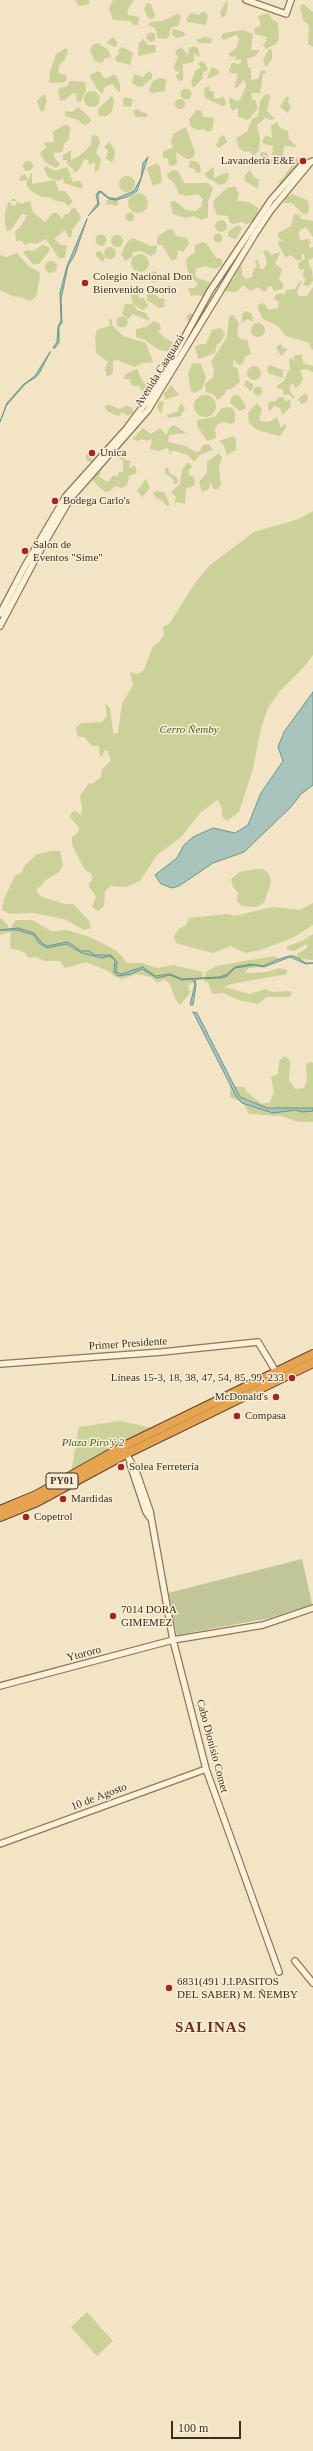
<!DOCTYPE html>
<meta charset="utf-8">
<style>
body{margin:0}
#map{position:relative;width:313px;height:2451px;overflow:hidden;background:#f2e4c5;font-family:"Times New Roman",serif}
canvas{display:block}
.scale{position:absolute;left:171px;top:2421px;width:70px;height:18px;box-sizing:border-box;border:2px solid #3e2d1e;border-top:0;padding-left:5px;font-size:12px;line-height:14px;white-space:nowrap;color:#3e2d1e;-webkit-text-stroke:3px #f8eed5;paint-order:stroke}
</style>
<div id="map">
<canvas width="313" height="2451"></canvas>
<div class="scale">100 m</div>
</div>
<script>
const ctx = document.querySelector('canvas').getContext('2d');
ctx.lineJoin = 'round';
function fillPath(path, color) {
  ctx.fillStyle = color;
  ctx.fill(path, 'evenodd');
}
function poly(rows) {
  const path = new Path2D();
  for (const r of rows) {
    if (r.length === 3) {
      path.moveTo(r[0] + r[2], r[1]);
      path.arc(r[0], r[1], r[2], 0, 2 * Math.PI);
      continue;
    }
    path.moveTo(r[0], r[1]);
    for (let i = 2; i < r.length; i += 2) path.lineTo(r[i], r[i + 1]);
  }
  return path;
}
function trace(path, color, width, dash) {
  ctx.strokeStyle = color;
  ctx.lineWidth = width;
  ctx.lineCap = dash ? 'butt' : 'round';
  ctx.setLineDash(dash || []);
  ctx.stroke(path);
}
function drawText(font, color, halo, rows, align = 'center') {
  ctx.font = font + ' "Times New Roman",serif';
  ctx.lineWidth = 3;
  ctx.setLineDash([]);
  ctx.textBaseline = 'middle';
  ctx.strokeStyle = halo;
  ctx.fillStyle = color;
  for (const [text, x, y, turn = 0] of rows) {
    ctx.save();
    ctx.translate(x, y);
    ctx.rotate((+turn || 0) * Math.PI / 180);
    ctx.textAlign = isNaN(turn) ? turn : align;
    if (halo) ctx.strokeText(text, 0, 0);
    ctx.fillText(text, 0, 0);
    ctx.restore();
  }
}
fillPath(poly([
 [75,0,89,0,89,4,79,6],
 [113,0,134,0,127,11,128,15,139,17,138,25,134,25,130,21,113,20,109,8],
 [227,0,228,6,225,16,222,18,220,12],
 [147,3,151,4,155,16,152,19,148,18,144,9],
 [303,4,313,12,313,47,308,44,309,26,303,20,300,6],
 [204,11,208,15,206,25,187,22,186,19,191,13,198,15],
 [268,13,272,19,278,23,279,39,276,44,266,49,263,45,266,41,266,37,255,34,254,29,261,25,258,16],
 [177,14,181,16,178,26,171,27,169,36,166,39,158,38,155,28,148,25,150,22,163,21],
 [173,29,184,32,185,36,176,38,172,34],
 [243,30,253,34,251,50,260,50,255,56,247,59,248,67,251,68,251,80,258,79,261,71,265,70,266,73,263,74,260,93,251,93,252,100,255,100,258,108,248,120,238,117,238,108,232,111,229,103,230,97,236,101,240,100,246,86,244,79,238,87,234,88,238,73,232,74,229,70,232,63,239,64,241,62,241,59,235,60,236,56,231,57,228,54,237,47,239,38,236,35,224,40,221,37,224,33],
 [151,37,4.5],
 [113,37,118,43,115,47,106,43],
 [205,37,212,39,211,43,199,43,196,40],
 [143,39,148,45,155,45,156,52,138,56,139,43],
 [98,43,108,50,111,57,105,58,102,63,95,61,90,51,92,45],
 [194,46,198,48,200,57,194,54,194,62,183,64,183,80,179,81,175,76,180,73,174,70,175,63,178,59,175,51,181,47,188,55,189,48],
 [123,47,133,53,130,65,116,61,115,57,119,55,118,50],
 [66,48,68,51,65,59,59,66,58,73,66,75,67,79,65,82,52,83,49,82,50,72,56,54],
 [269,49,272,50,272,59,266,67,263,60],
 [201,61,205,63,208,70,203,72,203,78,193,88,191,83,195,71,201,67,198,64],
 [212,67,218,70,219,74,207,79],
 [99,71,104,78,108,78,114,74,117,77,120,85,120,93,112,84,105,87,102,94,98,90,90,77,91,74],
 [149,71,152,74,152,78,143,86,138,87,132,83,134,74,143,77],
 [160,78,166,79,165,91,151,93,149,89,153,81],
 [70,81,85,82,86,90,81,101,77,102,76,94,73,93,65,100,60,101,58,90,62,87,66,87],
 [209,86,210,91,214,92,214,99,224,97,226,105,222,106,205,98,204,89],
 [186,94,5.5],
 [92,99,8],
 [44,94,47,100,44,110,41,112,37,101],
 [269,94,270,97,267,111,275,119,271,120,265,118,257,125,260,139,259,150,254,156,249,151,245,152,239,148,236,138,247,132,252,119,258,116,260,101,265,95],
 [112,96,114,100,112,112,106,116,99,116,98,109],
 [126,97,133,100,131,107,123,106,123,99],
 [286,97,289,97,288,103,291,107,288,113,280,107],
 [180,104,5],
 [78,107,89,117,91,121,88,124,84,125,78,120,65,116,65,111,72,112],
 [137,109,143,113,147,113,147,117,136,117,133,111],
 [196,110,201,111,203,117,214,118,212,130,208,132,204,129,198,130,191,127,189,120],
 [277,122,280,128,288,131,289,139,297,147,284,146,282,159,276,155,272,155,273,146,264,144,262,141,266,135,272,138,271,126],
 [64,125,68,125,70,128,69,139,64,144,63,152,54,153,54,157,60,164,56,168,45,162,40,153,46,148,44,143,54,142,53,132],
 [186,127,195,153,193,158,187,159,176,152,177,164,172,166,169,165,168,159,163,157,163,152,173,147,171,142,173,134],
 [92,135,98,136,100,142,96,153,101,159,99,169,95,173,95,162,89,165,88,160,84,159,79,170,73,173,74,170,67,164,67,160,63,160,63,155,71,150,71,160,79,156,91,145],
 [224,135,227,142,219,148,215,144,218,143,219,138],
 [109,142,115,150,114,160,111,162,106,158,108,151,104,147],
 [261,152,267,153,269,160,272,159,272,164,268,164,268,161,260,156],
 [297,157,300,165,284,183,280,184,279,181,284,177],
 [190,161,196,161,200,165,201,172,197,173,193,168,189,168],
 [28,166,5],
 [157,163,160,167,162,182,153,186,147,168],
 [46,166,55,171,67,167,73,182,80,181,83,185,82,189,64,183,63,178,59,181,49,178,44,169],
 [214,167,214,178,228,172,229,176,226,183,220,185,206,177,205,173],
 [173,170,178,171,184,183,208,183,211,186,213,189,208,201,208,217,201,220,194,216,185,218,173,214,170,203,174,200,186,210,195,211,201,207,203,199,198,194,187,196,179,194,174,183,168,178,167,174],
 [250,170,254,177,259,180,258,189,245,181,245,175],
 [32,172,32,184,55,180,59,191,65,191,73,202,68,206,64,202,56,201,49,197,42,197,31,191,27,186,27,180,20,181,19,178,25,174,28,180],
 [127,184,8],
 [235,186,239,194,237,201,249,202,258,208,257,220,246,224,242,222,234,224,230,223,228,216,217,215,213,204,214,200,227,188],
 [138,203,10],
 [293,194,308,201,309,211,307,214,303,214,292,203,284,203,286,197],
 [113,197,118,199,118,204,116,206,110,204,107,205,106,201],
 [13,198,21,204,30,201,33,212,45,222,53,213,57,213,62,219,65,214,69,214,71,209,75,208,78,212,81,218,72,230,72,236,69,238,65,230,54,239,61,245,67,245,65,258,59,258,46,239,36,244,30,243,24,245,22,241,16,241,15,231,20,228,27,215,22,214,11,230,7,231,5,223,5,212,9,201,12,206,16,205,17,201,11,201],
 [130,217,4.5],
 [294,214,300,215,301,219,313,221,313,237,306,227,300,230,299,234,300,240,310,239,309,248,313,247,313,258,309,259,308,263,312,269,313,281,309,286,303,285,306,279,303,277,304,269,300,270,298,266,298,263,305,259,304,254,302,254,302,259,298,261,290,255,286,258,278,244,279,241,283,241,278,237,278,233,291,226],
 [221,226,6],
 [238,225,242,228,237,238,234,239,228,236,228,232],
 [169,229,173,230,176,236,187,238,189,244,183,252,178,250,177,258,172,261,162,245,158,245,157,241,158,236],
 [218,238,4.5],
 [101,240,5.5],
 [117,241,6],
 [133,238,151,246,157,245,156,253,151,256,141,251,133,252,132,257,125,261,121,254,127,242],
 [203,242,208,245,216,258,222,259,222,265,216,269,204,266,196,269,195,275,197,278,210,282,206,297,196,295,191,296,188,288,195,288,198,284,188,273,186,259,195,252,195,245],
 [42,245,49,247,50,250,39,264,33,264,23,252,26,250,34,251],
 [110,253,6],
 [267,250,271,255,280,252,275,264,282,269,279,279,283,284,283,289,274,291,271,286,268,286,267,290,264,292,258,287,252,291,247,289,244,285,236,292,222,291,234,278,239,267,242,265,242,275,246,279,252,277,254,269,257,268,255,260,258,261,260,269,264,269,267,262,263,251],
 [100,251,105,257,103,262,96,256,96,252],
 [17,253,28,266,39,272,40,276,36,297,30,301,19,297,12,296,0,290,0,255,6,257],
 [140,263,9],
 [51,267,6],
 [154,277,5.5],
 [300,281,302,281,297,292,299,296,307,296,313,287,313,350,310,347,310,343,286,336,278,326,263,319,258,309,258,305,264,303,269,310,278,308,279,302,274,299,275,295,281,293,284,295,286,290,295,289],
 [135,289,140,291,138,298,144,298,148,306,143,310,133,304,137,310,146,313,150,321,133,314,128,319,122,314,125,304,133,304,131,294],
 [153,291,159,298,165,299,164,307,159,308,147,300,147,294],
 [246,311,252,314,253,322,248,319,241,323,243,313],
 [190,313,195,316,198,324,194,332,186,317],
 [233,315,239,323,237,334,240,339,247,340,251,354,245,357,243,364,239,365,233,359,233,366,238,369,240,382,231,389,226,390,225,394,218,400,213,394,206,392,205,384,213,377,214,369,211,362,227,337,229,316],
 [122,322,5.5],
 [112,319,112,325,123,336,146,343,153,362,142,363,135,367,117,360,113,361,113,373,107,377,105,369,108,362,96,353,95,337,97,330,111,325,108,320],
 [154,321,159,323,161,329,158,331,165,338,178,345,171,352,159,350,145,340,136,337,136,329,146,327],
 [258,330,7],
 [221,328,225,334,220,343,217,344,215,353,198,359,195,347,200,344,206,344,212,330],
 [281,344,283,348,288,349,281,356,276,347],
 [295,355,302,355,303,363,313,366,313,372,307,369,300,370,303,379,299,386,295,388,293,382,289,388,291,393,295,397,293,399,289,394,283,395,283,389,278,389,277,386,284,381,288,371,290,370,289,359,292,358,296,363,294,358],
 [193,363,201,364,206,377,202,389,194,393,191,391,188,373],
 [269,365,283,370,283,378,268,373,267,368],
 [254,373,7],
 [137,369,143,382,151,390,152,394,149,397,144,394,139,386,131,385,130,379,123,379,126,374],
 [246,380,253,384,253,388,251,391,244,385],
 [171,385,179,395,165,400,164,394],
 [258,391,4.5],
 [304,394,307,394,308,399,305,403,301,404,298,399],
 [205,406,11],
 [238,395,244,402,246,408,240,411,230,403,232,396],
 [279,397,283,397,285,401,290,400,291,406,284,414,282,414,280,408,274,406,269,412,268,404,271,401,275,402],
 [159,401,164,402,161,414,157,407],
 [181,403,185,408,181,416,168,418,166,415,177,412],
 [257,403,262,410,259,418,261,421,269,422,277,417,281,428,285,423,286,427,280,436,257,430,249,423,248,413],
 [107,404,120,409,126,405,132,408,134,412,128,416,122,412,118,416,107,411,105,407],
 [226,407,232,408,235,412,235,422,232,424,224,422,218,424,215,428,216,438,207,441,197,426,197,420,215,417,221,409],
 [174,425,186,433,169,435,168,442,186,446,195,452,200,451,203,445,209,444,213,450,200,455,194,462,188,455,176,451,172,451,170,454,168,448,159,451,150,449,152,439,147,441,141,439,138,441,132,439,143,428,151,434,160,428,166,435,170,427],
 [234,436,236,439,236,450,227,455,224,446,219,441],
 [120,450,126,454,123,459,130,461,129,468,135,466,137,473,129,476,127,485,122,488,115,486,110,491,105,492,92,480,92,463,86,460,86,454,88,453,94,462,102,467,99,477,108,482,113,475,118,477,119,472,123,472,123,461,116,455],
 [219,453,222,458,219,466,221,485,218,489,214,489,210,482,209,489,202,492,199,482,207,473,207,462],
 [188,462,192,467,188,471,189,475,194,477,195,485,186,489,185,504,176,502,173,508,176,497,171,492,180,484,182,470],
 [165,468,168,468,170,474,177,477,178,483,173,484,174,480,165,473],
 [146,479,150,488,142,497,137,491],
 [155,491,164,492,170,505,167,506,163,501,157,498,153,494],
 [313,511,313,655,302,669,280,691,268,708,261,728,253,769,239,812,227,821,222,816,222,808,218,800,212,804,200,813,181,837,157,855,140,881,126,887,111,886,105,891,104,906,98,911,92,907,96,896,89,887,89,883,92,881,92,874,85,870,72,845,72,837,78,832,79,828,70,817,71,813,75,811,81,815,82,808,80,796,89,783,92,784,101,777,102,769,111,761,107,750,104,751,103,755,100,757,99,746,92,746,84,737,80,737,77,735,76,727,82,723,102,722,107,716,105,703,110,708,113,731,114,734,118,733,122,704,133,685,130,672,138,674,144,670,153,646,159,642,164,635,163,627,170,623,195,583,210,565,254,532,299,519],
 [52,851,60,851,63,865,59,872,46,880,36,891,42,897,65,904,73,904,89,921,91,928,84,930,64,919,33,913,10,914,2,910,4,899,15,876,22,872,25,865,37,854],
 [256,869,263,869,269,874,271,882,264,903,257,907,242,906,237,901,238,893,233,887,231,879,240,872],
 [313,903,313,925,294,937,261,950,245,953,231,946,213,953,176,943,174,936,179,929,186,925,189,918,228,914,235,916,272,907,300,910],
 [0,918,8,925,10,932,0,935],
 [16,920,32,920,51,931,67,930,90,937,117,951,127,963,142,963,157,968,173,965,203,972,202,979,194,981,188,986,190,993,180,1005,175,999,170,984,164,979,157,983,151,977,136,974,122,979,114,976,108,971,86,962,65,968,60,961,44,961,37,957,29,958,24,952,10,948,11,927],
 [313,934,313,960,297,959,297,954,307,948,307,944,294,951,287,950,287,946,302,941],
 [274,956,278,958,261,967,249,968,245,973,268,972,279,968,287,970,287,974,231,984,224,987,250,994,265,989,273,992,289,991,292,993,290,997,267,997,258,1004,254,1003,238,1000,224,993,212,994,208,982,204,981,206,972,216,966],
 [285,1056,290,1061,289,1080,295,1089,304,1088,307,1081,306,1065,309,1062,313,1063,313,1122,298,1122,282,1116,249,1114,243,1103,230,1097,230,1086,244,1087,248,1093,262,1104,270,1102,274,1092,271,1077,278,1074,279,1061],
 [120,1421,153,1428,71,1473,79,1427],
 [87,2312,113,2341,97,2356,71,2327]
]), '#cbd198');
fillPath(poly([
 [302,1559,312,1604,270,1618,177,1635,168,1593]
]), '#c0c697');
const water = poly([
 [148,157,137,191,127,197,116,200,109,199,100,192,98,196,99,205,88,216,98,203,96,195,98,192,101,191,108,197,115,199,134,191,141,178,143,163,148,157],
 [87,219,75,254,68,266,61,299,62,323,59,327,59,342,55,348,53,348,57,342,58,327,61,320,60,293,67,266,87,219],
 [50,352,40,372,36,377,25,384,6,406,0,422,7,403,24,384,35,376,50,352],
 [313,692,313,785,301,794,291,807,244,852,213,863,179,886,172,888,161,884,155,875,177,858,184,845,193,837,213,828,235,833,248,825,261,793,283,761,278,747,284,732,313,692],
 [18,928,34,933,42,943,47,946,67,942,71,944,81,951,89,951,95,955,111,955,117,962,116,972,121,974,143,967,155,976,170,974,182,979,219,977,226,975,235,967,251,964,263,966,276,960,289,956,294,956,306,963,313,963,306,964,290,957,264,967,254,965,235,968,226,977,220,978,195,979,196,985,193,1005,190,1005,195,984,192,979,182,980,170,975,157,978,142,969,131,974,118,976,114,972,115,960,109,956,102,958,82,953,66,944,47,948,39,943,34,935,17,930,0,930,18,928],
 [193,1012,197,1013,240,1097,267,1108,313,1108,313,1111,303,1112,295,1110,273,1113,242,1103,236,1096,193,1012]
]);
fillPath(water, '#a7c5bc');
trace(water, '#6c948a', 1);
const minor = poly([
 [246,0,286,14,291,0],
 [0,614,25,566,66,496,127,428,156,389,210,291,271,200,301,166,313,161],
 [0,626,38,554,70,499,148,410,255,234,271,210,309,164],
 [0,1364,162,1352,258,1342,278,1375],
 [122,1447,136,1471,150,1511,173,1640,206,1769,279,1972],
 [130,1464,146,1512,151,1519],
 [0,1686,173,1640,263,1625,313,1608],
 [0,1844,206,1769],
 [295,1961,313,1983]
]);
const highway = poly([
 [0,1510,36,1495,122,1447,313,1354],
 [0,1517,37,1502,126,1454,313,1363]
]);
trace(minor, '#8f7559', 8);
trace(highway, '#5c432d', 10);
trace(minor, '#fbf1d9', 5.5);
trace(highway, '#e6a450', 8);
for (const [x, y, r, color] of [
 [303,161,4,"#a32425"],
 [85,283,4,"#a32425"],
 [92,453,4,"#a32425"],
 [55,501,4,"#a32425"],
 [25,551,4,"#a32425"],
 [292,1378,4,"#a32425"],
 [276,1397,4,"#a32425"],
 [237,1416,4,"#a32425"],
 [121,1467,4,"#a32425"],
 [63,1499,4,"#a32425"],
 [26,1517,4,"#a32425"],
 [113,1616,4,"#a32425"],
 [169,1988,4,"#a32425"]
]) {
  const dot = new Path2D();
  dot.arc(x, y, r, 0, 2 * Math.PI);
  ctx.fillStyle = color;
  ctx.fill(dot);
  trace(dot, '#f8eed5', 1.5);
}
for (const [x, y, w] of [
 [62,1481,32]
]) {
  const box = new Path2D();
  box.roundRect(x - w / 2, y - 8, w, 16, 3);
  ctx.fillStyle = '#f8eed5';
  ctx.fill(box);
  trace(box, '#3e2d1e', 1);
}
drawText('bold 10px', '#3e2d1e', null, [
 ["PY01",62,1481]
]);
drawText('11px', '#3e2d1e', '#f8eed5', [
 ["Lavandería E&E",295,161,"right"],
 ["Colegio Nacional Don",93,277],
 ["Bienvenido Osorio",93,290],
 ["Unica",100,453],
 ["Bodega Carlo's",63,501],
 ["Salon de",33,545],
 ["Eventos \"Sime\"",33,558],
 ["Líneas 15-3, 18, 38, 47, 54, 85, 99, 233",284,1378,"right"],
 ["McDonald's",268,1397,"right"],
 ["Compasa",245,1416],
 ["Solea Ferretería",129,1467],
 ["Mardidas",71,1499],
 ["Copetrol",34,1517],
 ["7014 DORA",121,1610],
 ["GIMEMEZ",121,1623],
 ["6831(491 J.I.PASITOS",177,1982],
 ["DEL SABER) M. ÑEMBY",177,1995]
], 'left');
drawText('11px', '#3e2d1e', '#f8eed5', [
 ["Avenida Caaguazú",160,371,-58],
 ["Primer Presidente",128,1344,-4],
 ["Ytororo",84,1654,-15],
 ["Cabo Dionisio Comet",212,1746,75],
 ["10 de Agosto",99,1797,-21]
]);
drawText('italic 11px', '#4e5c23', '#f8eed5', [
 ["Cerro Ñemby",189,730],
 ["Plaza Piro'ý 2",93,1443]
]);
ctx.letterSpacing = '1px';
drawText('bold 15px', '#6e2b1a', '#f8eed5', [
 ["SALINAS",211,2028]
]);
ctx.letterSpacing = '0px';
</script>
